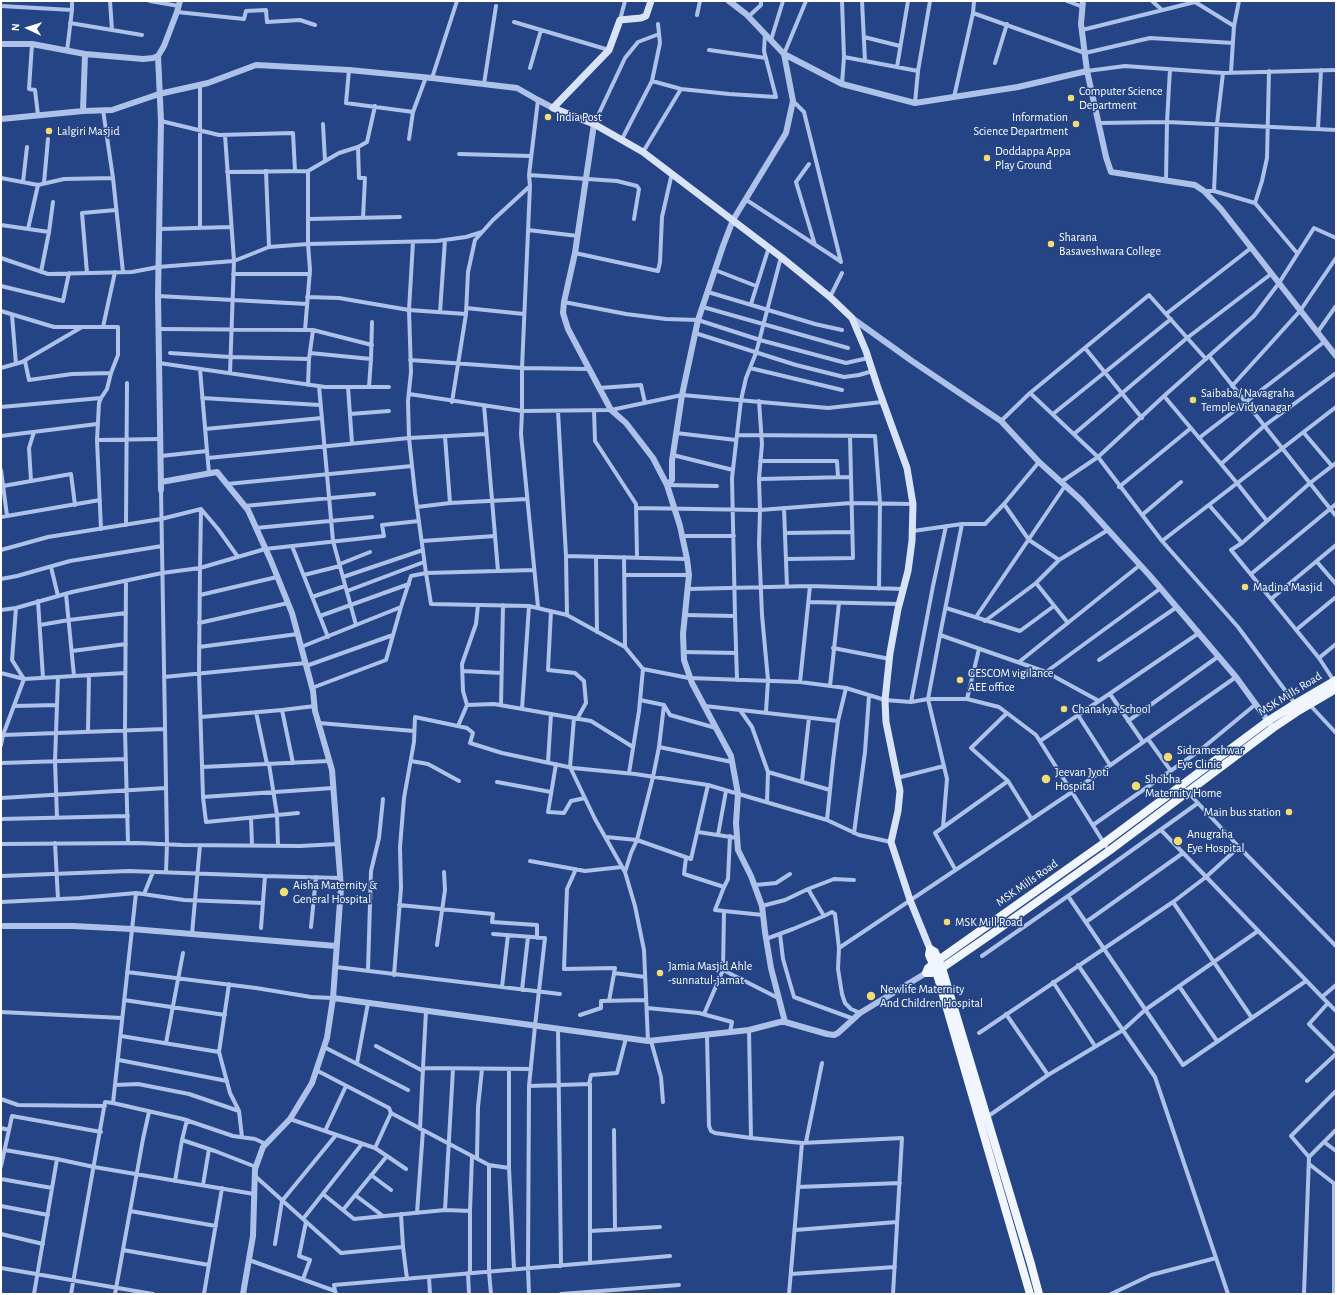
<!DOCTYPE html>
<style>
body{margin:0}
#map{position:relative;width:1337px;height:1295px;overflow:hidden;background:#244486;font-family:"Alegreya Sans",sans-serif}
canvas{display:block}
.frame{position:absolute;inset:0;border:2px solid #fff;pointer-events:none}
.north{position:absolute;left:8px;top:8px;width:40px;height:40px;-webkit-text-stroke:3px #244486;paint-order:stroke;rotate:274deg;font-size:11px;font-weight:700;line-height:16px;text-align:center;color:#fff}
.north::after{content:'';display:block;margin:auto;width:14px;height:18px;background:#fff;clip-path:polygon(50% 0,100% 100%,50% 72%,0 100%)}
</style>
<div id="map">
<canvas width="1337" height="1295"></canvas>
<div class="frame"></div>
<div class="north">N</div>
</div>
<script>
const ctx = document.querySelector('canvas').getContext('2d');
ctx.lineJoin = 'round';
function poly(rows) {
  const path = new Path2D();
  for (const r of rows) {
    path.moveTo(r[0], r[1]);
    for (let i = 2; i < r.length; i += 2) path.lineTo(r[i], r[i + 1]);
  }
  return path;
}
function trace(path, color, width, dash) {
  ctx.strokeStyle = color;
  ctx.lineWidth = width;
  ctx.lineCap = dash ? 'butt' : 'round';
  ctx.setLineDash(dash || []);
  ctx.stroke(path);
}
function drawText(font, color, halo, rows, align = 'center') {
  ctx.font = font + ' "Alegreya Sans",sans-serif';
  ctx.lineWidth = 3;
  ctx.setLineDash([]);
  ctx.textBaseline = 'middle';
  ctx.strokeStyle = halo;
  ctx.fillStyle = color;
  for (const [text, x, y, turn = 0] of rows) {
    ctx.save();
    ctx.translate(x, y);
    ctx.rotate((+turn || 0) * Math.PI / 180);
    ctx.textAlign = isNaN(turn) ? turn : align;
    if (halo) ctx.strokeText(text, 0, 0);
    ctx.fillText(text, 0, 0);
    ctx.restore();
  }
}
trace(poly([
 [110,1,112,30],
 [150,1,179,6],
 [862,1,865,61],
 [974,1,973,13,1085,53,1150,38,1233,43],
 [1067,1,1083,7],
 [1152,1,1161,9],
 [1195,2,1234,26],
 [1,6,72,10,67,51],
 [72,10,72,1],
 [177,12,244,19,246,11,266,10,267,22,300,20,315,25],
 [697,15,700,1],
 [748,17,761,5,761,1],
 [620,20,625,1],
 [514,22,609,50],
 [70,23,142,35],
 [1082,30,1195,2,1194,1],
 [864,37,900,46],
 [771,40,783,1],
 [32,44,29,89,35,90,38,115],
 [709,50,766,58],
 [784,54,806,1],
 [844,57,918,71],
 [995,63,1007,24],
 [897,67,908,1],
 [530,68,541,30],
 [349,70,346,103,413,112,426,77],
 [1087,71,1125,66,1223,73,1336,70],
 [1231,72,1234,26,1239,1],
 [432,78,457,1],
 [652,81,660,43,658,24],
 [484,84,496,6],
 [842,84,844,57,842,1],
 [954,97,973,13],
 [538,100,529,175,530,186,522,368,522,411,521,434,538,607],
 [793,101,804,112,841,262],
 [915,103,918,71,930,1],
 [161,121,219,135,293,133,295,171],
 [1099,123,1167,122,1336,130],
 [323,124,325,161],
 [594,124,625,58,638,42,659,34],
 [1318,129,1321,70],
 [225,135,234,261,230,373],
 [409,139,413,112],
 [622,139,652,81,681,89,729,94,776,97,764,51,765,34],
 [358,147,359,178,365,178,363,218],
 [643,152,681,89],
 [459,154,531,156],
 [809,164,796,182,815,245],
 [266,171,269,247],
 [227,172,308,171,339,153,358,147,367,142,375,106],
 [529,175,617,181,637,186,639,189,634,219],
 [1,178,38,185,64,179,113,178,103,110],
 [113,178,123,272],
 [1166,180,1167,122,1170,69],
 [23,182,27,147],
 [44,183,48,139],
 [1204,191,1214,191,1255,203,1297,253],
 [1214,191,1217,124,1223,73],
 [745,199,840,261],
 [1255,203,1262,181,1267,158,1269,71],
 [308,219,400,217],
 [1,225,49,232],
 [200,228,200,84],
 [28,229,38,185],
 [160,229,231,227],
 [528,230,578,236],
 [413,242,409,310,411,372,408,401,409,438,415,493,426,573,431,604,529,606,567,615,625,647,643,669,689,678,800,682,846,688,885,700,911,702,928,699,967,699,999,707,1036,735,1109,851],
 [575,253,658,271,660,262,662,217,672,173],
 [1,258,48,274,132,272,158,267,234,261,269,247,308,244,437,241,466,237,482,232],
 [715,270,756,286],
 [41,272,49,232,53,202],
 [87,273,82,213,116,210],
 [233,274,310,274],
 [1,286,63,301,69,273],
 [708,292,815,324,842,330],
 [158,296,307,304],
 [307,297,339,298,409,310,466,314],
 [830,297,842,273],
 [564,302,626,314,666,319,698,320,760,340,846,363,868,358],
 [751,304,769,247],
 [703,307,848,348],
 [466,308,524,314],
 [1,311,54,327,103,327,115,272],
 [440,312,445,240],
 [1166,314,1251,248],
 [12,315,16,364],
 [159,329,305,330],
 [313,330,372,345],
 [695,333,796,365,844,377,859,375,873,371],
 [1317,333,1336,306],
 [1085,348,1142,418],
 [170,353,230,357,309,359],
 [310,353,371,359,372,322],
 [1209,356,1336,516],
 [410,360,522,368,589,369],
 [25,361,29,380,72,374,111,373],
 [159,363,325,387,389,387],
 [1,368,22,362,82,327],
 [750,368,842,390],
 [200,369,207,451],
 [308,385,309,359,313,330,305,330,310,270,308,244,308,171],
 [319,386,333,541,356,625],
 [1232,386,1300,311,1336,258],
 [348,387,352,443],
 [369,387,371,359],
 [599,388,641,385,645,403],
 [1030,393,1098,457,1162,541,1238,627,1296,705],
 [409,394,522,411,611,410,682,395,828,408,882,402],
 [1164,396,1237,483,1267,521],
 [202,398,320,405],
 [759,401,762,444,759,479,760,510,759,544,762,615,768,680,766,712],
 [452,402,466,314,468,272,475,240,493,220,530,186],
 [484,405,498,571],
 [1,407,101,398],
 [594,410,595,441,636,504,637,557],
 [558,411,566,556,567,615],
 [350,414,389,411],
 [1053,414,1171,319],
 [1001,421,1030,393,1149,295,1206,359],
 [205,429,322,418],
 [676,433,736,440],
 [1304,433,1332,466],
 [1074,434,1187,338,1271,274],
 [737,435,875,436,880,503,879,589],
 [1,436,97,424],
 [445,436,450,503],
 [1199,438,1324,342],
 [97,440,99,403,101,398,107,389,111,373,118,355,118,327,103,327],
 [673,455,733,470],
 [161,456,207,451,209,473],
 [208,458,409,438,486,434],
 [760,461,837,461,838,477],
 [1221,464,1264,426,1336,373],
 [1,470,7,516],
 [759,479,850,477],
 [31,481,29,448,34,432],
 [1061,482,1098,457,1164,396,1254,316,1279,283,1314,228,1336,238],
 [227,484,412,466],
 [667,485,717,486],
 [3,486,71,474,75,505],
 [1119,487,1191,428],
 [161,490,167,844,166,872],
 [1004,504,1029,540,1059,560],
 [1209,505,1242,543,1310,483,1336,463],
 [244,506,374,494],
 [417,507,450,503,527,499],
 [636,508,760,510,851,503,913,504],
 [784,508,787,587],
 [1142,515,1181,482],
 [1,517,100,500],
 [126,525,127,383],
 [256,528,372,517],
 [101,529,97,440,160,439],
 [913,531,962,524],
 [785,533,851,532],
 [682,536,734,536],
 [422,541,495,536],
 [1162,541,1336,407],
 [1242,543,1231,550,1319,658,1334,681],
 [292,546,328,637],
 [1,550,48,537,161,519,201,509,218,529,238,557],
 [566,556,687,559],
 [596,557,597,632],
 [624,557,625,647],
 [786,559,853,558,850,436],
 [1317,562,1336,584],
 [340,564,370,552],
 [51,567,58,596],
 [1251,574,1336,504],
 [304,575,340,566],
 [624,575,689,575],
 [343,577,423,550],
 [1,579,17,576,70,561,162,546],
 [126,581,125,730,128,843],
 [1036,583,1068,623],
 [688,589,810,586,904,589],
 [347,591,424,562],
 [66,594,74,676],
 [200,595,277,577],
 [312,597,345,586],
 [1271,599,1336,545],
 [38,601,43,678],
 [809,602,899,604],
 [946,608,1020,631,1054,606],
 [1,610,16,608,72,592,162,573,200,568,201,509],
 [551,611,548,670,575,673,584,681,586,703,577,719],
 [685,615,735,616,737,680],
 [320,616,409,584],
 [735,616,732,478,741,400,746,378,756,353,781,257],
 [976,617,1065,486],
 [985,621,1036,583,1059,560,1108,530],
 [199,623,288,603],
 [40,625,69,620,126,613],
 [1296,630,1336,597],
 [940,635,962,524,985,524,1004,504,1039,462],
 [199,647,298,634],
 [301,647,401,607,411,576,426,573,534,570],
 [833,648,890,659],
 [72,651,126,644],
 [684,652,736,653],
 [1319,658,1336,644],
 [1099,660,1177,607],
 [1019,662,1140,565],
 [306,666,393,635],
 [463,671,501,673],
 [1046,672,1161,588],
 [1,673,24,679,125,673],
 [164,677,306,663],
 [800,682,810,586],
 [830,686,839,603],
 [312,688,386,660,401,607],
 [1110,694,1143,742],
 [967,699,979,649],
 [640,700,664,705,670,715,716,728],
 [911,702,933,586,946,526],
 [1309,704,1336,733],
 [467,705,463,691,462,664,476,624,478,605],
 [501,705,503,605],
 [14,706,57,705],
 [705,706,838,721],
 [522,709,529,606],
 [740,710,752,727,768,772],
 [256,712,267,764],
 [1007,713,971,748,1008,781,1031,818],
 [1078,715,1110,765],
 [201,717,282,710],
 [574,718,570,767,595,819,625,872],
 [1128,721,1219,656],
 [319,723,414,731],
 [458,726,467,705,494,704,591,721,633,747],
 [88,732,89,675],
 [3,735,24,679,12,660,16,608],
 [1148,739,1171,771],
 [1040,741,1199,633],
 [1,745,3,735,165,729],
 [659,747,664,705],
 [411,761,428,764,459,781],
 [548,762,551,714],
 [1,763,126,759],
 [293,763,282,710,315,706],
 [269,764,277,815,278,846],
 [556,764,548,812,564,813,571,801,585,798],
 [202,767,329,761],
 [629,773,639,711,643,669],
 [897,778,944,766],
 [802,781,809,718],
 [497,782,551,792],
 [1182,786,1239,847,1336,946],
 [333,788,203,797,199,673,200,568,265,549,384,536,382,525,419,521],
 [203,797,206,822,298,813],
 [1,798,166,788],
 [767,802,768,772,830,790],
 [57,818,55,761,58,677],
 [251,818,252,845],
 [1,819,128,816],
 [827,820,833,761,838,721,846,688],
 [1093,825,1199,751,1256,704],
 [943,827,947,779,928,699,940,635,1046,672,1099,701],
 [1161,830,1322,997,1336,985],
 [698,832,737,838],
 [854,833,865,752,869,696],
 [718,835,726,791],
 [606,837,637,840,691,859,708,785],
 [55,843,58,899],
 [1,844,138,843,182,845,300,846,338,844],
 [686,858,684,874,724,887,715,910,724,911],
 [530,861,585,871,622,867],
 [576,869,567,889,564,969,615,968,609,1001],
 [955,869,935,833,1008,781],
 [1,876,129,871,265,876],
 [755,885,776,883,790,874],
 [724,887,728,879,730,836],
 [808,889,834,879,854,880],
 [144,894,153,872],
 [1068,896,1183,1065,1306,981],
 [1,902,80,898,136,893,184,900,263,903],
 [1173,902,1252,1018],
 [399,905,493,914,492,922,537,925,537,938],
 [762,906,785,900,808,889,824,916,793,929,766,939],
 [763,915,724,911,723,970,778,998],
 [824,916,832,912,835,914,839,948],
 [1086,922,1183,853],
 [311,927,316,877],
 [261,928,265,876,340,878],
 [192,934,200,845],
 [493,934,545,938,535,1026,529,1086,528,1268,529,1294],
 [780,934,783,959,794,997,854,1019],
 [437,945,445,890,444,872],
 [982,956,1068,896,1198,803],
 [1078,965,1155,1077,1216,1258,1151,1275,1111,1294],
 [336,967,560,994],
 [368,970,371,871,379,838,383,799],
 [127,972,256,988,311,997,333,998],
 [614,973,645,977],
 [394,975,401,888,400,847,404,798,414,742,415,717,467,728,473,733,470,743,502,753,573,768,635,774,708,785,827,820,859,835,891,842],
 [1053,982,1095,1046],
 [229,984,219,1052,230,1093,239,1111,242,1137],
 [1179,986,1217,1041],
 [502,987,508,935],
 [522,990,528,937],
 [1322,997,1336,1011],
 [124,1000,225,1015],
 [1328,1003,1309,1024,1336,1051],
 [647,1008,699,1013,732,1022,730,1032],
 [426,1011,423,1068,531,1069],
 [1,1012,122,1018],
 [860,1013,851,1009,845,1003,842,994,838,969,839,948,1072,792,1236,677],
 [704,1014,723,970],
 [1006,1014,1048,1075],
 [580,1015,601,1008,601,1001,646,1000],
 [558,1029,561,1266],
 [749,1030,751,1138,802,1143,902,1138,893,1294],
 [979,1033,1173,902,1206,877,1239,847],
 [121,1036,219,1052],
 [707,1036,709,1126,711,1131,715,1133,751,1138],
 [648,1041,644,950,635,906,625,872,631,853,637,840,653,777,659,747,732,762],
 [651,1041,661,1077,663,1102],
 [166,1043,183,953],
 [376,1046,423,1071],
 [324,1047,408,1090],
 [119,1060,227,1081],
 [357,1063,368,1003],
 [316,1070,389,1108,391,1113],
 [1307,1081,1336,1054],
 [589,1084,591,1075,617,1073,626,1038],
 [115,1085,138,1084,189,1094,239,1111],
 [529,1086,590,1084,590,1263],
 [1,1099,18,1105,105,1106],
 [113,1103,183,1119,233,1136,255,1139,266,1144],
 [987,1117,1048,1075,1123,1030,1145,1010,1258,931],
 [290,1119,375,1148,391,1113,489,1165,509,1168,514,1269],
 [1,1128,9,1130,12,1116,101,1132],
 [420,1129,423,1068],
 [614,1130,615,1229],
 [325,1131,346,1086],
 [182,1140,187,1120],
 [806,1142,822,1063],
 [1324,1142,1336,1151],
 [5,1150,57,1159],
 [387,1156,406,1169],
 [1309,1157,1291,1136,1336,1091],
 [477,1158,478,1107,482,1069],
 [1309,1164,1336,1185],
 [489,1165,489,1272,491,1294],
 [1,1166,9,1130],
 [509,1168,509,1069],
 [371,1175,391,1190],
 [255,1176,341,1253,403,1247,407,1279],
 [1,1179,52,1188],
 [175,1181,182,1140,215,1151,256,1167],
 [203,1185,209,1149],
 [798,1187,900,1183],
 [323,1194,354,1219,445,1210,470,1211,470,1273],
 [355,1195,383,1216],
 [1,1206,48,1215],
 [343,1210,387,1156,375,1148],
 [445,1210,453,1069],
 [130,1211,216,1226],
 [470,1211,472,1156],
 [417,1213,423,1130],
 [401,1214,403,1247],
 [303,1219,362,1144],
 [795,1230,897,1222],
 [590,1231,660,1227],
 [1,1234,43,1244],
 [275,1244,282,1201,336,1135],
 [123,1250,209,1265],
 [1216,1258,1228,1294],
 [249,1260,335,1291,336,1294],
 [1,1268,153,1294],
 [468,1273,469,1294],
 [791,1274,895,1267],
 [429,1277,430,1294],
 [303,1279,310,1260,299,1256,306,1222],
 [335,1291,334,1285,670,1256],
 [34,1294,57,1159,94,1167,254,1194],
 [71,1294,105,1102,113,1103,136,893],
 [115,1294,143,1139,149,1112],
 [204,1294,222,1188],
 [561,1294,679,1285],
 [789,1294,802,1143],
 [1304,1294,1309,1157,1336,1130],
 [1334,1294,1334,1184]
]), '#aec2e9', 4);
trace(poly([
 [729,1,746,14,784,54,842,84,915,103,1018,87,1087,71],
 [1083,1,1081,24,1087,71,1106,157,1111,172,1195,185,1204,191,1221,209,1336,356],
 [1,44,32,44,85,54,143,59,153,58,158,56,164,46,177,12,180,1],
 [158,56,161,121,158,296,161,490],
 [83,111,85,54],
 [1,119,83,111,112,110,159,94,208,83,256,65,349,70,432,78,517,88,538,100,553,108],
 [594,124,575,253,564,302,563,313,568,329,611,410,626,423,653,458,667,485,680,526,687,559,689,575,683,634,684,660,692,683,731,756,738,794,736,823,738,850,751,876,762,906,765,932,771,968,785,1022],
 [852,318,912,361,1001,421,1039,462,1081,500,1151,577,1236,677,1273,728],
 [161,482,217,472,248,510,271,561,292,613,313,691,315,711,332,770,341,888,333,998,327,1038,312,1083,290,1119,263,1147,255,1169,253,1236,243,1294],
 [667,485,672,480,672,461,682,395,698,320,723,246,733,220,786,133,793,101,784,54],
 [1,926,73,926,132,929,336,946],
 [333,998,648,1041,749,1030,780,1022,785,1022,827,1034,834,1035,838,1033,860,1013,926,973]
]), '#aec2e9', 6);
trace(poly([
 [651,1,646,16,641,18,620,20,609,50,553,108,594,124,643,152,781,257,830,297,852,318,866,351,878,388,907,468,913,504,912,541,908,571,898,609,890,653,885,700,886,722,900,791,898,811,891,842,910,900,930,949]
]), '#d9e3f7', 7);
trace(poly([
 [1336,680,1295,704,1268,721,1104,843,933,964,928,968,926,973,932,973,942,968,993,933,1109,851,1273,728,1300,710,1336,689],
 [1030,1294,936,971,929,955,930,949,935,952,942,968,1031,1264,1039,1294]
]), '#f1f5fe', 8);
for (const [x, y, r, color] of [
 [1071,98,4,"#f3dc72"],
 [548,117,4,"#f3dc72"],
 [1076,124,4,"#f3dc72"],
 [49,131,4,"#f3dc72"],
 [987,158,4,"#f3dc72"],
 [1051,244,4,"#f3dc72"],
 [1193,400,4,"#f3dc72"],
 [1245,587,4,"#f3dc72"],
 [960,680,4,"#f3dc72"],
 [1064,709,4,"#f3dc72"],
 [1168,757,5,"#f3dc72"],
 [1046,779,5,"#f3dc72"],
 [1136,786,5,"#f3dc72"],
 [1289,812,4,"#f3dc72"],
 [1178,841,5,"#f3dc72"],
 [284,892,5,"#f3dc72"],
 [947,922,4,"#f3dc72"],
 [660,973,4,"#f3dc72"],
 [871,996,5,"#f3dc72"]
]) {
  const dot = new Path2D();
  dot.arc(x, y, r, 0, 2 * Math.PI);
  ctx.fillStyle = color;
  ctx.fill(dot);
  trace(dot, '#244486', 1.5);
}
drawText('12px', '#fff', '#244486', [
 ["Computer Science",1079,91],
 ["Department",1079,105],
 ["India Post",556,117],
 ["Information",1068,117,"right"],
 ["Science Department",1068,131,"right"],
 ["Lalgiri Masjid",57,131],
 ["Doddappa Appa",995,151],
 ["Play Ground",995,165],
 ["Sharana",1059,237],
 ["Basaveshwara College",1059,251],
 ["Saibaba/ Navagraha",1201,393],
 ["Temple Vidyanagar",1201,407],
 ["Madina Masjid",1253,587],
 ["GESCOM vigilance",968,673],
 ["AEE office",968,687],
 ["Chanakya School",1072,709],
 ["Sidrameshwar",1177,750],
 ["Eye Clinic",1177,764],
 ["Jeevan Jyoti",1055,772],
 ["Hospital",1055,786],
 ["Shobha",1145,779],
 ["Maternity Home",1145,793],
 ["Main bus station",1281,812,"right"],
 ["Anugraha",1187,834],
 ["Eye Hospital",1187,848],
 ["Aisha Maternity &",293,885],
 ["General Hospital",293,899],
 ["MSK Mill Road",955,922],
 ["Jamia Masjid Ahle",668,966],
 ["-sunnatul-jamat",668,980],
 ["Newlife Maternity",880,989],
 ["And Children Hospital",880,1003]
], 'left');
drawText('12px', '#fff', '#244486', [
 ["MSK Mills Road",1290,694,-32],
 ["MSK Mills Road",1027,883,-35]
]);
</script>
